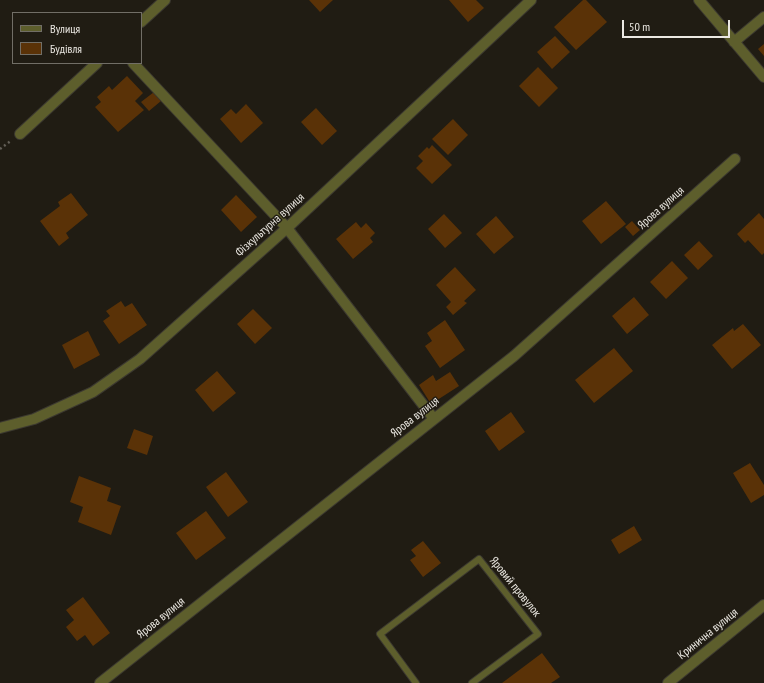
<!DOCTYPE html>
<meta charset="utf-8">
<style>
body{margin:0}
#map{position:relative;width:764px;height:683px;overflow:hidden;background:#201c13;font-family:"PT Sans Narrow",sans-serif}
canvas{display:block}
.legend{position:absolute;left:12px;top:12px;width:130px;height:52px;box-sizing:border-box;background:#201c13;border:1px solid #716e66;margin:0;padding:5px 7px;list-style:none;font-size:12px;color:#ebe8e2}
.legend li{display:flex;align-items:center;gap:8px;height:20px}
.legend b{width:20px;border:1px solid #716e66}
.scale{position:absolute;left:622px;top:20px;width:108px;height:18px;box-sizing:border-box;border:2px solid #ebe8e2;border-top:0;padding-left:5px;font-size:12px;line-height:14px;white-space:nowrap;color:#ebe8e2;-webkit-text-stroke:3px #201c13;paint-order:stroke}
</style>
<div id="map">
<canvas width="764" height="683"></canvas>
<ul class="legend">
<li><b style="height:5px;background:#5d5e2c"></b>Вулиця</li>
<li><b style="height:11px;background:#5a3207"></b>Будівля</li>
</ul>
<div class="scale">50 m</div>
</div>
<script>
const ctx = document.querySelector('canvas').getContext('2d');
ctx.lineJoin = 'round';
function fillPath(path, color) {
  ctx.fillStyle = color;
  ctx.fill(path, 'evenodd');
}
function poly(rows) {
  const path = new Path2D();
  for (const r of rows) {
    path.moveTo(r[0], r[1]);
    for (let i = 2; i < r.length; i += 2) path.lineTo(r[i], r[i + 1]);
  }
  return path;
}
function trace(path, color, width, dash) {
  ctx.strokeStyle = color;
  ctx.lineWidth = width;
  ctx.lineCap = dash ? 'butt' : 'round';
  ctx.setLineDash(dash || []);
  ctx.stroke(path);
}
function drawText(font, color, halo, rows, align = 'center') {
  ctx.font = font + ' "PT Sans Narrow",sans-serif';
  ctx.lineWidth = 3;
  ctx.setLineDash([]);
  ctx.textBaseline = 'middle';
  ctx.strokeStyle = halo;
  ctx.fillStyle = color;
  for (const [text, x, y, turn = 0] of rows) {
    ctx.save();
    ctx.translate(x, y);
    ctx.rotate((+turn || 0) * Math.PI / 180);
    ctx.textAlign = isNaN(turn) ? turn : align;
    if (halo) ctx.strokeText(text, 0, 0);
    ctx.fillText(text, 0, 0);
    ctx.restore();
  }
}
fillPath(poly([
 [309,0,333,0,320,12],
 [449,0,476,0,484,8,468,22],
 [583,0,586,0,607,22,576,50,554,27],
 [555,36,570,52,552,69,537,52],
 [764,44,764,56,758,49],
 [538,67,558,88,539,107,519,86],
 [127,76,143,93,135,101,144,110,118,132,95,107,101,102,97,97,109,86,112,90],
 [154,92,161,101,149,111,141,102],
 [246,104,263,123,241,143,220,119,231,109,236,114],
 [316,108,337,131,322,145,301,122],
 [453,119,468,135,448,155,432,139],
 [432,145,452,165,432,184,416,168,423,161,418,156,427,147,429,149],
 [71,193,88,215,66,233,69,238,59,246,40,221,60,206,58,202],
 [236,195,257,217,241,232,221,210],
 [606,201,626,224,601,244,582,221],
 [759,213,764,219,764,253,762,255,748,240,745,243,737,234],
 [444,214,462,233,445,248,428,229],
 [496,216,514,237,494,254,476,234],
 [632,221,640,230,633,236,625,227],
 [356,222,361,228,366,223,375,233,370,238,373,242,353,259,336,239],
 [699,241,713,256,698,270,684,255],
 [672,261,688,278,666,299,650,282],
 [455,267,476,290,464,301,467,303,453,315,446,307,451,302,436,285],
 [634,297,649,315,627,334,612,316],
 [121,301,125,307,132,303,147,325,119,344,103,321,110,316,106,311],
 [253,309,272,328,255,344,237,324],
 [445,320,465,350,440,368,425,346,432,341,427,333],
 [743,324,761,345,732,369,712,345,733,328,734,331],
 [88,331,100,355,74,369,62,345],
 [614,348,633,371,594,403,575,380],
 [217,371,236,393,213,412,195,390],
 [450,372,459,386,431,404,419,385,433,375,436,381],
 [511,412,525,432,499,451,485,431],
 [134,429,153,436,147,455,127,448],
 [750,463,764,485,764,495,751,503,733,473],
 [226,472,248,502,228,517,206,487],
 [79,476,111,488,107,501,121,506,111,535,78,522,83,507,70,502],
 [206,511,226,538,196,560,176,533],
 [634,526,642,540,619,554,611,540],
 [423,541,441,563,423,577,410,560,416,556,411,550],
 [83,597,110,633,93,646,85,635,77,641,66,627,74,620,66,610],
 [542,653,560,677,551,683,502,683]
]), '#5a3207');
const service = poly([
 [416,683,380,634,479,559,538,634,472,683]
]);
const minor = poly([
 [699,0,764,77],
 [141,22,165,0],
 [734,42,764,17],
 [133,63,287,228,434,419],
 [20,134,97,63],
 [0,428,34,419,93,392,140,359,287,228,531,0],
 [100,683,514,356,735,159],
 [668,683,764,605]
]);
trace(service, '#3c3930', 8);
trace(minor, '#3c3930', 12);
trace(poly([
 [0,149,12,140]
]), '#635f57', 2.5, [2, 3]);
trace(service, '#5d5e2c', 6);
trace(minor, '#5d5e2c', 10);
drawText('12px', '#ebe8e2', '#201c13', [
 ["Ярова вулиця",661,208,-42],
 ["Фізкультурна вулиця",270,225,-42],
 ["Ярова вулиця",415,417,-38],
 ["Яровий провулок",515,587,51],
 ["Ярова вулиця",161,618,-39],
 ["Кринична вулиця",708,634,-39]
]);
</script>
